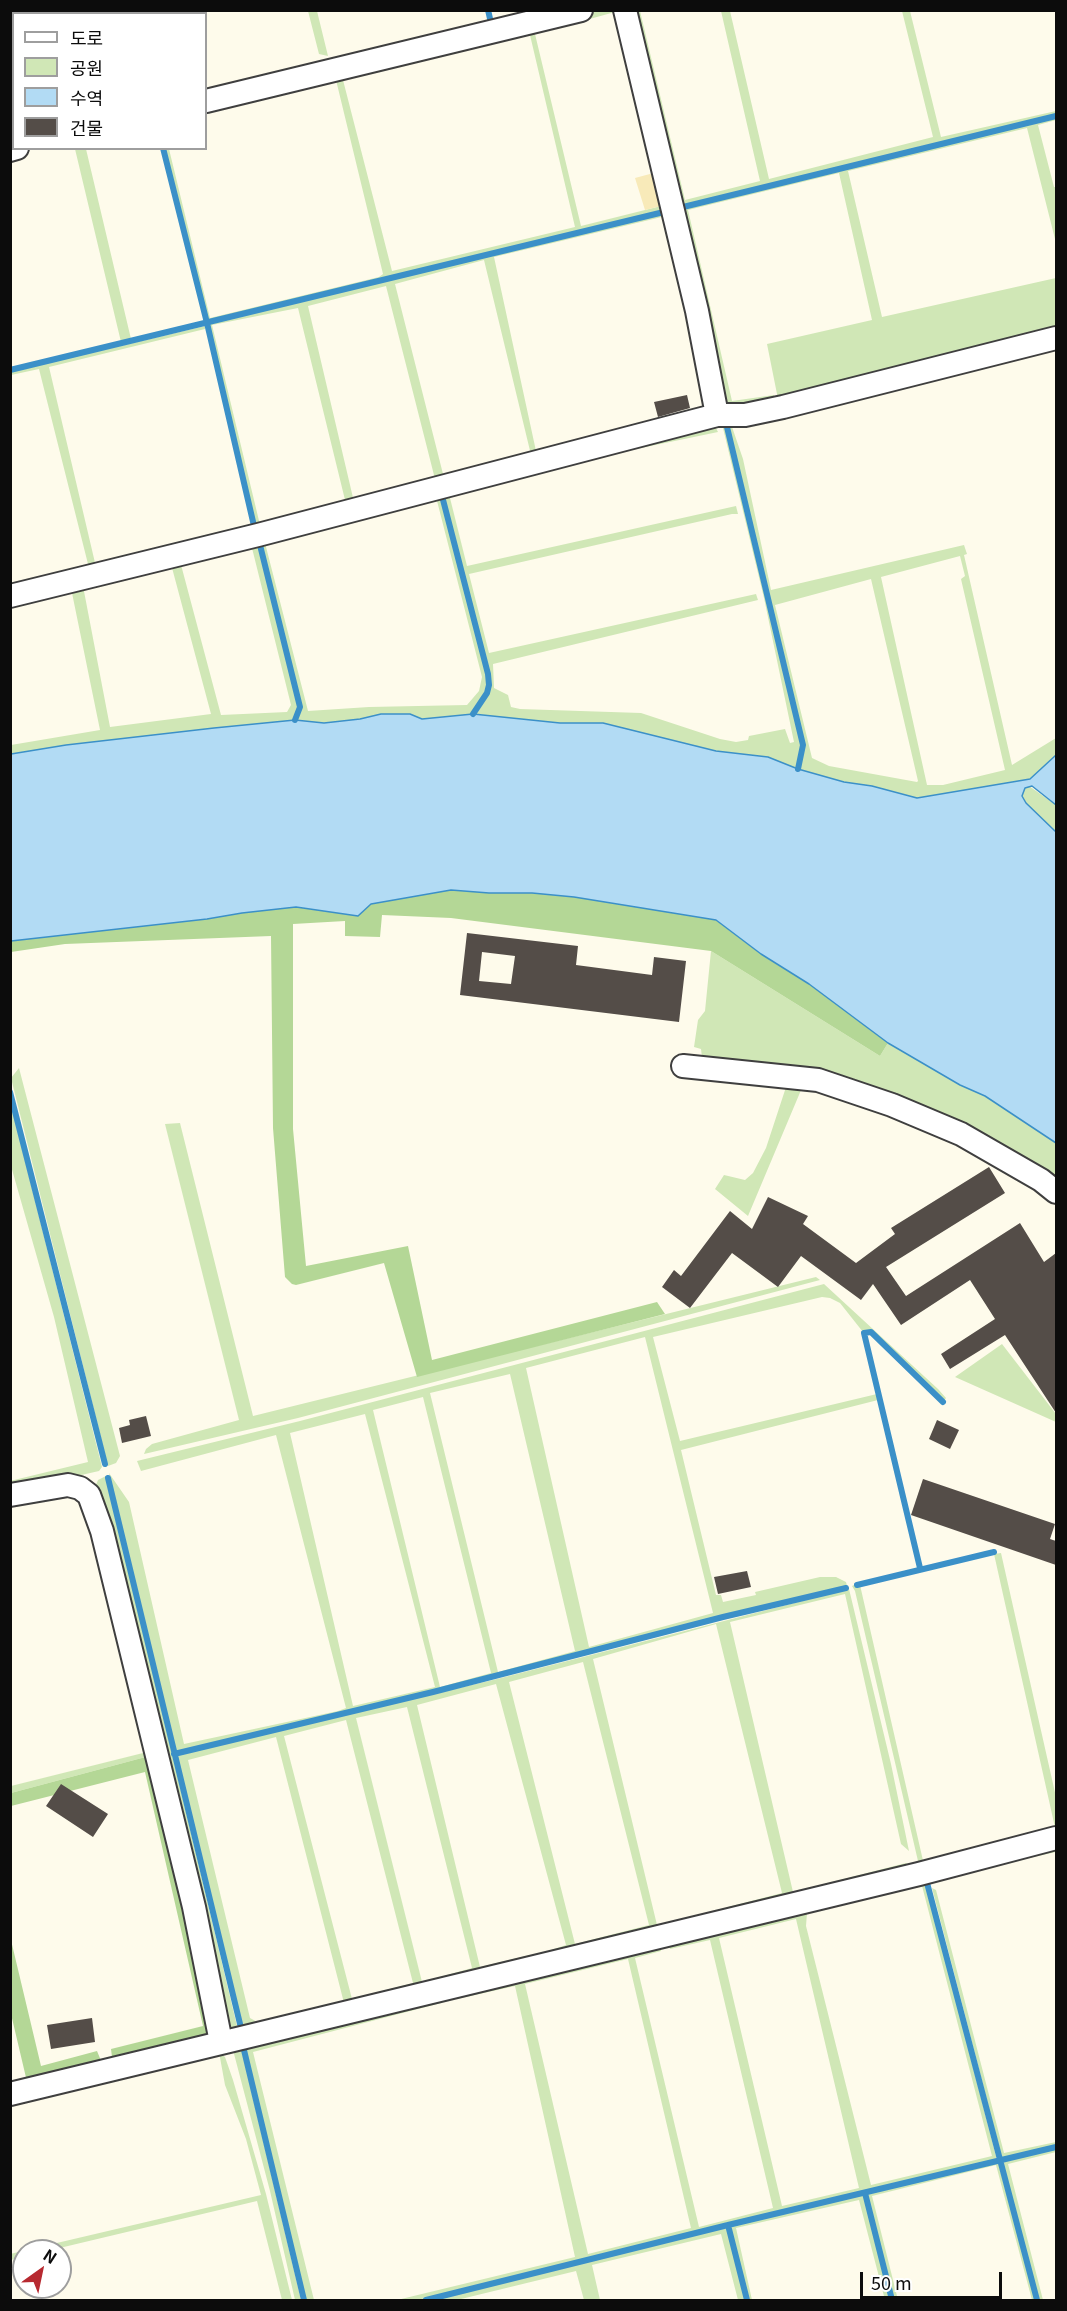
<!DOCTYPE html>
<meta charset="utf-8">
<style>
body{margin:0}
#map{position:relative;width:1067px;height:2311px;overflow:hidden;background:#fefbeb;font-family:Georgia,"Noto Sans KR",serif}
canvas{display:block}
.frame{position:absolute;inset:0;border:12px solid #0c0c0c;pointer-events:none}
.legend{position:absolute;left:12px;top:12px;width:195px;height:138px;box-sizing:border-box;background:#fff;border:2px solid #9e9e9e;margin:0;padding:8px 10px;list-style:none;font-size:18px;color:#0c0c0c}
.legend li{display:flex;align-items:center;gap:12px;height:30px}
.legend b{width:30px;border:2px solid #9e9e9e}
.north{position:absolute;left:12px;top:2239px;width:60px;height:60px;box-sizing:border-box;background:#fff;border:2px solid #9e9e9e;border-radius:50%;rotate:33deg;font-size:16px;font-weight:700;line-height:24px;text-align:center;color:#0c0c0c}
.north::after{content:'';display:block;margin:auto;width:21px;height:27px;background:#b72930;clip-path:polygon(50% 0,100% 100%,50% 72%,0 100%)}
.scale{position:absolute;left:860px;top:2272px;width:142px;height:27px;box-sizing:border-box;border:3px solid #0c0c0c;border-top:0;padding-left:8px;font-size:18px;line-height:21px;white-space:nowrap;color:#0c0c0c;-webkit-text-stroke:4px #fff;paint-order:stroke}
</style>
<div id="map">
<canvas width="1067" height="2311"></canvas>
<div class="frame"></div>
<ul class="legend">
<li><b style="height:8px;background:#fff"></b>도로</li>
<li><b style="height:16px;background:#d0e7b6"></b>공원</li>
<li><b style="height:16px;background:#b2dbf4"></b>수역</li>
<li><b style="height:16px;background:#544d48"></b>건물</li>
</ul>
<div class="north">N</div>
<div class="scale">50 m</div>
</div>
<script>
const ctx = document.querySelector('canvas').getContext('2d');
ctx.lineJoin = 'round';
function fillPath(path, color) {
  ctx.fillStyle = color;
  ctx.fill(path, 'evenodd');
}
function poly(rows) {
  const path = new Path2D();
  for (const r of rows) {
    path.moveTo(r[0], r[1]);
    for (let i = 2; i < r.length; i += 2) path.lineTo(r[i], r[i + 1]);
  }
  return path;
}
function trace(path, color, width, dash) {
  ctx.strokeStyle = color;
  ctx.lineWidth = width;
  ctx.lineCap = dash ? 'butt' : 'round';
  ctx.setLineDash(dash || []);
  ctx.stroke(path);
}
fillPath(poly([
 [308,11,317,11,328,56,319,54],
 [590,11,614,11,615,12,535,34,581,226,665,205,667,210,207,322,164,149,169,149,210,318,379,277,383,274,336,80,405,63,343,80,392,271,575,227,530,35,418,62,414,55],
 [635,11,640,11,685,200,760,181,721,11,730,11,769,179,933,137,902,11,910,11,941,137,1056,111,1056,115,680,206],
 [1056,117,1056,120,1038,125,1054,187,1056,187,1055,196,1056,243,1027,128,848,171,882,317,1056,278,1056,330,778,399,767,344,872,320,839,173,688,210,732,401,774,395,775,402,725,411,725,408,771,399,726,407,681,208],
 [75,149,86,149,131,339,121,342],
 [668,210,671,210,707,375,706,381,670,215,494,257,536,451,538,453,583,443,588,447,532,459,484,260,395,284,443,474,520,457,521,462,436,483,386,286,308,306,354,502,428,483,429,485,277,526,276,523,346,504,298,308,212,325,260,525,268,525,269,528,47,582,50,578,89,568,39,369,11,375,10,372,205,326,205,329,49,367,96,567,255,525,208,324],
 [727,423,731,424,743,459,771,590,964,545,967,554,964,555,1012,765,1056,738,1056,755,1030,779,917,798,872,786,844,782,798,769,768,757,716,751,603,723,560,723,473,714,422,719,410,714,381,714,360,719,324,723,295,720,66,745,11,754,11,745,100,730,72,593,11,607,10,597,123,570,123,576,83,586,110,727,211,714,171,564,135,571,134,567,214,547,214,552,180,561,221,715,287,712,291,705,251,544,222,551,219,546,290,528,291,532,264,539,308,711,369,707,467,705,479,691,482,677,435,493,301,529,300,526,440,489,711,424,715,426,718,432,607,455,604,453,448,490,467,566,736,506,738,514,732,514,469,574,489,653,756,594,758,600,493,664,494,688,508,695,511,707,520,709,641,713,720,739,736,742,748,740,749,736,785,729,790,743,794,742,764,598,722,424],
 [440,491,490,674,491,685,488,693,474,713,488,686,488,674],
 [258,540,302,707,296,718,298,708],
 [960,556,965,576,961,579,1005,770,943,785,927,785,881,577],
 [871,579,918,781,917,782,829,766,812,758,775,605],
 [1029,786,1056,805,1056,832,1026,803,1022,796,1025,788],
 [711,951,880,1056,888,1043,960,1085,985,1096,1040,1131,1056,1143,1056,1188,929,1108,825,1070,808,1072,702,1057,701,1049,694,1047,698,1020,705,1011],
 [19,1068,120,1456,116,1463,108,1466,11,1078],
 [788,1081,804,1083,748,1216,715,1189,724,1175,745,1180,753,1173,766,1148],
 [11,1105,102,1467,99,1471,11,1491,10,1481,88,1462,54,1317,11,1166],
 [180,1123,253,1416,816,1277,820,1280,298,1418,144,1454,146,1449,152,1444,239,1420,165,1124],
 [824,1284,938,1389,946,1398,944,1401,871,1331,863,1332,840,1303,830,1298,822,1297,653,1337,680,1441,877,1394,878,1400,681,1450,716,1595,721,1595,723,1602,756,1595,755,1592,820,1577,836,1577,846,1582,847,1586,722,1616,495,1676,175,1753,109,1473,129,1502,184,1744,338,1711,346,1708,276,1435,141,1471,137,1461,300,1421],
 [645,1337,713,1613,589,1647,526,1368],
 [510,1374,575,1651,498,1672,430,1393],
 [423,1397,491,1673,440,1687,373,1410],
 [365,1414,435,1687,353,1706,290,1433],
 [1002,1344,1056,1414,1056,1422,955,1377],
 [106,1476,237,2026,240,2028,242,2024,176,1755,497,1679,849,1589,891,1764,909,1851,901,1844,845,1594,730,1622,793,1892,906,1863,910,1867,727,1914,728,1907,782,1893,716,1624,593,1659,657,1925,720,1910,723,1915,540,1959,539,1954,566,1945,496,1684,417,1705,480,1967,530,1955,533,1962,229,2031,95,1487,98,1480],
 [583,1662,649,1925,575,1944,509,1682],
 [407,1707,472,1968,422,1982,356,1718],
 [346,1720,413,1983,352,1999,284,1736],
 [276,1737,344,2003,259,2023,250,2018,188,1760],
 [1001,1553,1056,1797,1056,1832,994,1554],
 [856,1584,860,1585,924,1865,920,1865,918,1861,855,1591,852,1586],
 [151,1751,153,1755,11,1793,11,1786],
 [1056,1843,1056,1852,925,1881,997,2160,418,2300,397,2300,575,2257,515,1986,457,1999,453,1992,659,1942,661,1951,635,1958,699,2227,773,2208,710,1940,670,1949,668,1940],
 [921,1882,992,2156,871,2185,806,1926,807,1913],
 [796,1919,859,2188,782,2206,719,1938],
 [628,1959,691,2228,588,2254,525,1984],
 [932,1888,936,1890,1004,2153,1056,2142,1056,2145,1002,2158],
 [439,1996,441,2003,253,2052,314,2300,305,2300,246,2048,241,2048,301,2300,295,2300,270,2191,233,2050],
 [219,2052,225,2057,233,2080,266,2194,292,2300,282,2300,257,2201,47,2251,24,2251,24,2256,11,2260,10,2254,261,2195,246,2139,225,2085],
 [1056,2149,1056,2152,1008,2164,1043,2300,1038,2300,1002,2162],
 [998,2162,1035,2300,1032,2300,996,2165,872,2196,898,2300,894,2300,867,2194],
 [864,2195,891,2300,885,2300,859,2200,736,2228,752,2300,748,2300,730,2226],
 [728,2226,746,2300,738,2300,721,2234,592,2265,600,2300,584,2300,576,2271,457,2300,433,2300]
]), '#d0e7b6');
fillPath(poly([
 [451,890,489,893,532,893,574,897,716,920,761,954,809,984,888,1043,880,1056,711,951,451,918,382,915,380,937,345,936,345,921,293,924,293,1129,306,1266,408,1246,432,1360,657,1302,665,1314,417,1377,384,1263,296,1285,292,1284,285,1277,273,1128,271,936,65,944,11,952,10,941,207,919,242,913,296,907,358,916,371,904],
 [153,1755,209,2030,207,2035,113,2065,111,2049,203,2026,145,1772,11,1806,11,1793],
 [10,1936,41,2066,97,2051,104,2068,28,2086,11,2014]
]), '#b4d796');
fillPath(poly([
 [661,171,665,205,645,210,635,178]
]), '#f8eab9');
const water = poly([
 [381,714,410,714,422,719,473,714,560,723,603,723,716,751,768,757,798,769,844,782,872,786,917,798,1030,779,1056,755,1056,805,1032,786,1025,788,1022,796,1026,803,1056,832,1056,1143,985,1096,960,1085,888,1043,809,984,761,954,716,920,574,897,532,893,489,893,451,890,371,904,358,916,296,907,242,913,207,919,11,941,11,754,66,745,214,728,295,720,324,723,360,719,381,714]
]);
fillPath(water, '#b2dbf4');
trace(water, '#3b90c8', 1.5);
trace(poly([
 [488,10,491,23],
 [163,148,207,323,254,526],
 [679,208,1056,116],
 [10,370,668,211],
 [727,427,803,745,798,769],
 [441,492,488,674,489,685,487,693,473,714],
 [259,541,300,707,295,720],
 [10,1092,105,1464],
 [108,1478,241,2028],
 [920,1568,864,1333,871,1332,943,1402],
 [857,1585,994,1552],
 [174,1754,433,1692,723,1617,846,1588],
 [926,1879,1037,2300],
 [243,2046,304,2300],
 [865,2193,892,2300],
 [728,2225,747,2300],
 [426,2300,728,2225,1056,2147]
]), '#3b90c8', 6);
fillPath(poly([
 [687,395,690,408,658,417,654,402],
 [467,933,578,946,576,965,652,975,654,957,686,961,679,1022,460,995],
 [482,952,515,956,511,984,479,981],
 [989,1167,1005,1193,886,1267,906,1296,1020,1223,1044,1262,1056,1253,1056,1413,1005,1335,950,1369,941,1354,995,1319,970,1280,901,1325,873,1284,861,1300,801,1256,778,1287,732,1253,690,1308,662,1287,674,1270,681,1276,730,1211,752,1229,768,1197,808,1216,803,1224,856,1263,895,1234,891,1228],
 [146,1416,151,1436,122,1443,119,1428,130,1425,129,1420],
 [937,1420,959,1430,950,1449,929,1439],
 [923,1479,1055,1524,1050,1539,1056,1541,1056,1565,911,1515],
 [747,1571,751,1587,718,1594,714,1577],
 [61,1784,108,1814,93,1837,46,1806],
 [92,2018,95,2042,51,2049,47,2025]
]), '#544d48');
const street = poly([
 [625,10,697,311,717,415],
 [206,101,581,10],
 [10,150,17,148],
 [10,596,258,535,717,415,745,415,783,407,1056,338],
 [683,1066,818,1080,892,1105,961,1134,1041,1180,1056,1192],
 [10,1495,68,1485,80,1488,89,1495,102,1531,194,1907,221,2042],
 [10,2094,919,1874,1056,1838]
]);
trace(street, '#3f3f3f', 26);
trace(street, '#fff', 22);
</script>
